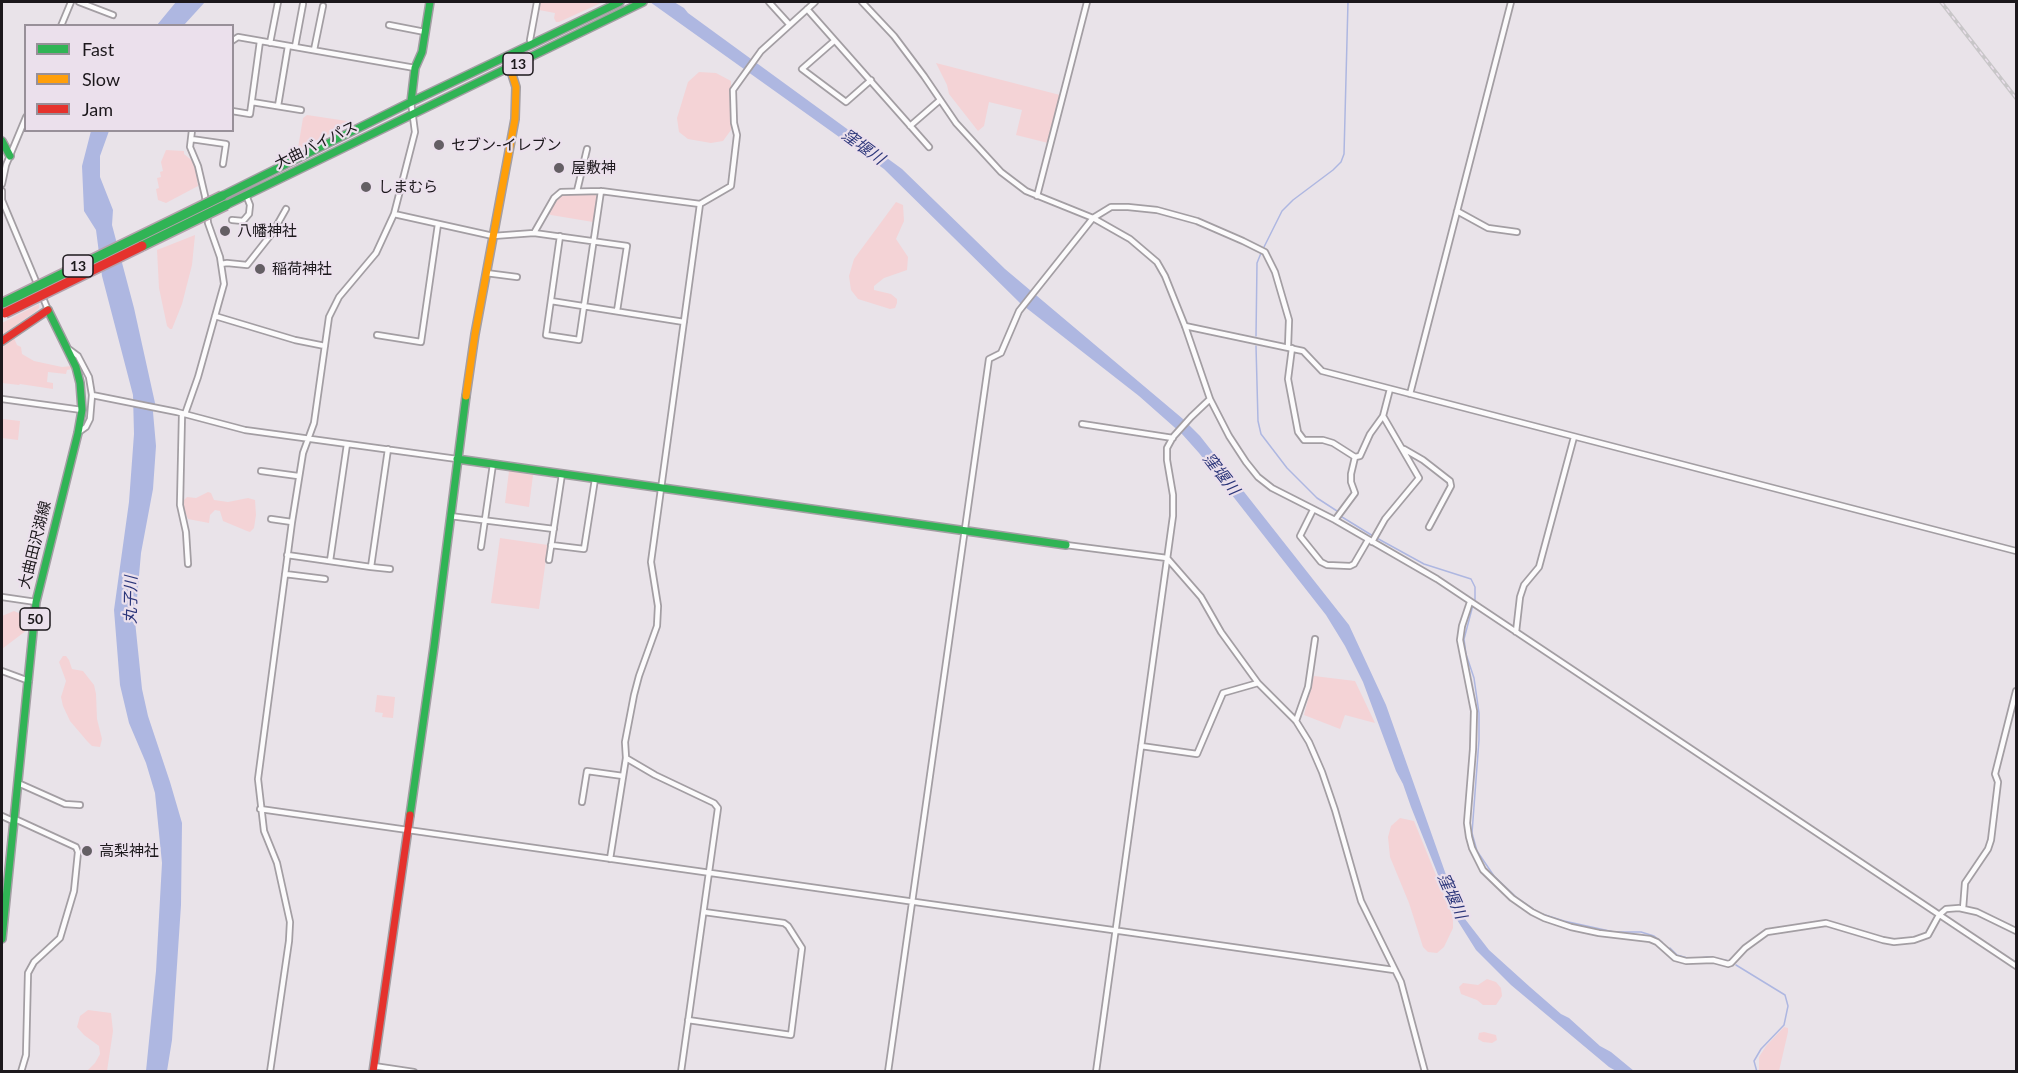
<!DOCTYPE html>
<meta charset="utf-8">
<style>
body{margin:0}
#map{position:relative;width:2018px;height:1073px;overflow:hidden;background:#e9e3e9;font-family:Lato,sans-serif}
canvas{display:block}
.frame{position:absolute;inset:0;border:3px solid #1c181c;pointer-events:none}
.legend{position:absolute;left:24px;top:24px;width:210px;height:108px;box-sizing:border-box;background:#ebe0ec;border:2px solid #989099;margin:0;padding:8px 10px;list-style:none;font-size:18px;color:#1c181c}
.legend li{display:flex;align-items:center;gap:12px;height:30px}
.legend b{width:30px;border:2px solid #989099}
</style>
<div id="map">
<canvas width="2018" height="1073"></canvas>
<div class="frame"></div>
<ul class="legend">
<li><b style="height:8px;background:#30b455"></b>Fast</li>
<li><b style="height:8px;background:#ff9f0a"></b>Slow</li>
<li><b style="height:8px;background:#e5322d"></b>Jam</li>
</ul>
</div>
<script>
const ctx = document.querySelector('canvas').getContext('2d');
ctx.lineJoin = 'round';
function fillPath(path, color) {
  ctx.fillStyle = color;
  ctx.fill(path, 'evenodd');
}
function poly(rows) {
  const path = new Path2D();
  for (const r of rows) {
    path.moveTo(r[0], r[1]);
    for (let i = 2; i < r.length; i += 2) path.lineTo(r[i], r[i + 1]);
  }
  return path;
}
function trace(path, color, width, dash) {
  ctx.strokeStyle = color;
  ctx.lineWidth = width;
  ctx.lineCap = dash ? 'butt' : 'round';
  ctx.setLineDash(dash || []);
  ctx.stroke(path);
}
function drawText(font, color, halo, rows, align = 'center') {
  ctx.font = font + ' Lato,"Noto Sans JP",sans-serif';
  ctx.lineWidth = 4.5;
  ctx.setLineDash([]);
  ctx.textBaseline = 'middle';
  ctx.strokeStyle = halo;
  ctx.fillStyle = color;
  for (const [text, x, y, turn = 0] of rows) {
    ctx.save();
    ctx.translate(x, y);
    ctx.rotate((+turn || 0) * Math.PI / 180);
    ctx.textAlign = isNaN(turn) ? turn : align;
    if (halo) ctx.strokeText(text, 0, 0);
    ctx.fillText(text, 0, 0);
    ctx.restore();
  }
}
fillPath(poly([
 [539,2,603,2,559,22,556,22,554,18,555,13,539,10],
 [936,63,1060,95,1048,143,1016,135,1022,110,989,102,984,126,978,131,949,94,947,85],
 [699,72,716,73,731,81,731,130,723,141,711,143,688,139,679,132,677,118,688,82],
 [307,115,347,121,348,125,301,148,298,148,303,118],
 [166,150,184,151,184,154,195,163,198,186,166,203,158,200,156,189,159,188,157,178,161,177,160,172,163,171,161,162],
 [564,193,595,194,597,196,593,222,551,215,549,214,556,200],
 [896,202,903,205,904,221,896,239,908,257,907,270,884,278,874,286,874,290,891,294,897,299,897,303,895,308,890,309,858,299,851,290,849,276,854,259],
 [195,235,192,265,182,304,172,329,170,329,167,326,159,288,157,250],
 [39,304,39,308,35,312,2,335,2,323],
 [14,338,17,345,21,347,22,354,34,361,62,367,72,366,72,369,67,370,66,374,48,372,47,382,53,383,53,389,20,384,19,385,2,383,2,347],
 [3,419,20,421,18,440,2,438],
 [509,471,533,475,529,507,505,503],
 [208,492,211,493,214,500,228,502,248,498,255,500,256,515,254,528,250,532,247,531,223,521,220,511,215,510,210,515,209,523,188,519,182,505,184,500,187,497,196,498],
 [500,538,548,545,539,609,491,603],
 [14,611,23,615,26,619,27,630,2,649,2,616],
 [63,656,66,656,69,660,72,669,83,671,94,685,96,694,97,719,102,739,100,747,92,746,87,741,70,721,63,706,61,697,66,681,59,662],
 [1314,676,1355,681,1375,723,1345,715,1340,729,1304,715],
 [377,695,395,697,393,718,382,717,383,713,375,712],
 [1400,818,1414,821,1453,917,1453,928,1444,947,1437,953,1428,952,1423,947,1409,903,1390,857,1388,837,1391,826],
 [1487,979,1496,982,1501,988,1502,996,1496,1005,1483,1005,1477,1000,1461,994,1459,987,1463,983,1478,985],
 [88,1010,111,1013,113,1031,107,1071,87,1071,95,1063,100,1054,99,1046,84,1035,77,1027,80,1016],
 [1784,1027,1788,1028,1788,1032,1779,1071,1759,1071,1759,1057,1766,1046],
 [1484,1032,1496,1035,1497,1040,1492,1043,1483,1042,1478,1039,1479,1033]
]), '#f4d3d6');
fillPath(poly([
 [176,2,205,2,184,25,157,25],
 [650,2,674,2,684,8,688,13,902,169,1005,269,1183,419,1200,436,1349,625,1386,705,1451,889,1465,919,1489,950,1530,987,1561,1014,1569,1018,1600,1046,1611,1052,1634,1071,1616,1071,1609,1067,1511,985,1476,950,1454,915,1411,807,1403,784,1396,771,1363,682,1345,646,1326,615,1199,453,1182,434,1139,396,1020,303,884,169],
 [91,131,109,131,100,156,100,177,113,210,112,225,134,308,155,403,153,412,156,446,153,489,141,553,135,621,142,689,148,716,170,782,182,823,181,905,172,1040,167,1071,146,1071,156,971,162,863,155,793,146,763,129,723,120,685,114,610,129,502,134,434,133,395,102,276,96,230,84,211,82,166]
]), '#aeb7e1');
trace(poly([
 [1263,249,1282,211,1293,200,1333,170,1341,162,1344,154,1348,2],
 [1256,336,1257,263,1261,253],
 [1256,346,1258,421,1261,434,1287,468,1317,498,1337,511],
 [1342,517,1373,536,1424,564,1471,579,1475,587,1475,600],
 [1473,605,1464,639,1466,654,1474,678,1479,713,1479,740,1472,833,1477,851,1494,876,1516,897,1539,913,1564,921,1614,932,1641,932,1654,936,1662,942],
 [1670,948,1677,955,1691,959],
 [1699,958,1708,957,1729,961],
 [1736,965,1785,995,1788,1006,1784,1025,1761,1049,1754,1061,1757,1072]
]), '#aeb7e1', 1.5);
const street = poly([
 [79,2,113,15],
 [769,2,789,24],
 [862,2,894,36,924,76,956,123,1001,172,1026,191,1093,218,1130,239,1157,262,1165,276,1185,326,1210,399,1229,436,1246,462,1258,477,1272,488,1335,520,1437,579,2016,966],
 [807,9,929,147],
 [389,25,425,32],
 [61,26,71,2],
 [530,40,537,2],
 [232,41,238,37,415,68],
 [834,41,802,69,846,102,871,80],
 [270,43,278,2],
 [295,47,303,4],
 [314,50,323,6],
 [252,102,301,110],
 [278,106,288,46],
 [232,111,250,114,260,41],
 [910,126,940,100],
 [191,139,226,144,223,164],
 [2,184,6,165,26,117],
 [2,191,2,200,38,286],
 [577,191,587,149],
 [1037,196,1087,2],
 [1457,211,1488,228,1517,232],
 [394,214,493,236,534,233,554,198,561,192,601,191,700,204,731,186,737,135,734,123,733,90,761,51,815,2],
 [232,220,243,221,249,214,250,205,246,195],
 [534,233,627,246,617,311],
 [560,236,546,335,579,340,601,191],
 [221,264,227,263,247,265,273,232,286,209],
 [486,273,517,277],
 [41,293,48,310],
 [551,301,684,322],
 [215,316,295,340,325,346],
 [1185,326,1303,351,1322,371,2016,551],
 [377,335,421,342,438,224],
 [1292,348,1288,379,1298,432,1304,440,1323,440,1333,443,1355,457,1360,456,1370,434,1383,416,1390,389],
 [70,350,78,356,89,377,92,395,90,419,86,427,79,432],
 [1410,394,1511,2],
 [92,395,177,412,245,430,457,459],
 [2,399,82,410],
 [182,414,180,505,186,532,188,564],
 [185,414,198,377,224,284,220,257,208,223,205,196,198,166,190,147,192,130],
 [1082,424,1173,438],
 [1404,449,1423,460,1450,481,1451,486,1429,527],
 [261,471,298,476],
 [1313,510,1300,536,1321,562,1327,565,1350,566,1354,564,1368,540],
 [450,516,554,529],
 [271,519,292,522],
 [1335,520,1355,493,1351,482,1351,474,1355,457],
 [1372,542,1385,519,1419,478,1383,416],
 [551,545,584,549,595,479],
 [1066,545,1167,558,1201,597,1221,632,1258,683,1296,721,1309,742,1322,772,1335,810,1361,901,1401,982,1425,1072],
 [481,547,493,464],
 [287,555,371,567,388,449],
 [549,560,562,474],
 [330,561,347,444],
 [371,567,390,569],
 [285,574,325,579],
 [2,597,36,602],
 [1470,602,1462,626,1460,640,1474,711,1473,749,1467,823,1469,837,1472,848,1483,870,1512,898,1532,912,1544,918,1571,927,1599,933,1650,939,1657,942,1675,958,1686,961,1713,960,1728,964,1731,963,1745,948,1767,932,1826,923,1883,940,1894,942,1914,940,1928,935,1939,915,1946,909,1959,908,1977,912,2016,931],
 [1516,632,1520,597,1524,585,1539,567,1574,437],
 [2,671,29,681],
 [1296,721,1308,687,1315,639],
 [1141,746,1197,754,1223,693,1258,683],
 [626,758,655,775,714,803,718,808,681,1072],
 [18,783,65,804,80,805],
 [582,802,587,771,623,776],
 [260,809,1394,970],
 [2,816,15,822],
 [15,819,76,847,78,852,74,891,60,938,34,962,28,973,26,1055,21,1072],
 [610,859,626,758,625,742,634,695,639,676,657,626,658,606,651,562,700,204],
 [1963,909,1965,883,1988,849,1991,840,1998,782,1995,774,2016,691],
 [688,1020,791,1035,802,948,788,926,784,923,704,912],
 [374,1066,414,1072],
 [270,1072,289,941,290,922,277,863,264,831,258,779,292,522,303,453,314,423,329,317,339,297,376,253,394,214,415,132,411,102],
 [888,1072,989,359,1001,353,1019,311,1093,218,1111,207,1128,207,1157,210,1197,221,1243,241,1265,252,1275,272,1289,320,1288,347],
 [1096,1072,1173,516,1173,495,1167,460,1167,448,1173,437,1191,417,1210,399]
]);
const fast = poly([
 [411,102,415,68,422,52,430,2],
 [2,141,10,156],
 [222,196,411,102,620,2],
 [226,205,643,2],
 [457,459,1066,545],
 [410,815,434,647,466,396],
 [2,939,36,602,78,433,82,410,80,383,76,367,48,310]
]);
const slow = poly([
 [466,396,475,334,515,119,516,87,510,68]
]);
const jam = poly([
 [2,341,48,310],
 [373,1072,410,815]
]);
trace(street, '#a39ea3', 8);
trace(fast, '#a39ea3', 10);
trace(slow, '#a39ea3', 10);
trace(jam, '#a39ea3', 10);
trace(street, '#fcfbfc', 4.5);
trace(fast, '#30b455', 7);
trace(slow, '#ff9f0a', 7);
trace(jam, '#e5322d', 7);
const rail = poly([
 [1941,2,2016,98]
]);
trace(rail, '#c8c6c8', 4);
trace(rail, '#ebe0ec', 1.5, [4.5]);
const fastBridge = poly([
 [142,246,226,205],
 [3,303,222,196]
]);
const jamBridge = poly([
 [5,313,142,246]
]);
trace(fastBridge, '#b4a1ac', 12, []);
trace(jamBridge, '#b4a1ac', 12, []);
trace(fastBridge, '#30b455', 9);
trace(jamBridge, '#e5322d', 9);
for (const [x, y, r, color] of [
 [439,145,6,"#645f64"],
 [559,168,6,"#645f64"],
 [366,187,6,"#645f64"],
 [225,231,6,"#645f64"],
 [260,269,6,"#645f64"],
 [87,851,6,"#645f64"]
]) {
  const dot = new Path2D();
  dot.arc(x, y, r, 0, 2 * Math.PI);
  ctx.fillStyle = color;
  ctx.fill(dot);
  trace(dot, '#ebe0ec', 2);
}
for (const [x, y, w] of [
 [518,64,30],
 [78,266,30],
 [35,619,30]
]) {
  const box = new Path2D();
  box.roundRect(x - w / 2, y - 11, w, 22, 4.5);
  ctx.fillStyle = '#ebe0ec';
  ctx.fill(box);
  trace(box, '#1c181c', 1.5);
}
drawText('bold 14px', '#1c181c', null, [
 ["13",518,64],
 ["13",78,266],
 ["50",35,619]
]);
drawText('15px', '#1c181c', '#ebe0ec', [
 ["大曲バイパス",316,145,-26],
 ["大曲田沢湖線",35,545,-76]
]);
drawText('15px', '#1c181c', '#ebe0ec', [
 ["セブン-イレブン",451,145],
 ["屋敷神",571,168],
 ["しまむら",378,187],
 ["八幡神社",237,231],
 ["稲荷神社",272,269],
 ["高梨神社",99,851]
], 'left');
drawText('italic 16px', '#2c367a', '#ebe0ec', [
 ["窪堰川",863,147,36],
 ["窪堰川",1221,474,52],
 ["丸子川",131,600,-89],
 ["窪堰川",1452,896,66]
]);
</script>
